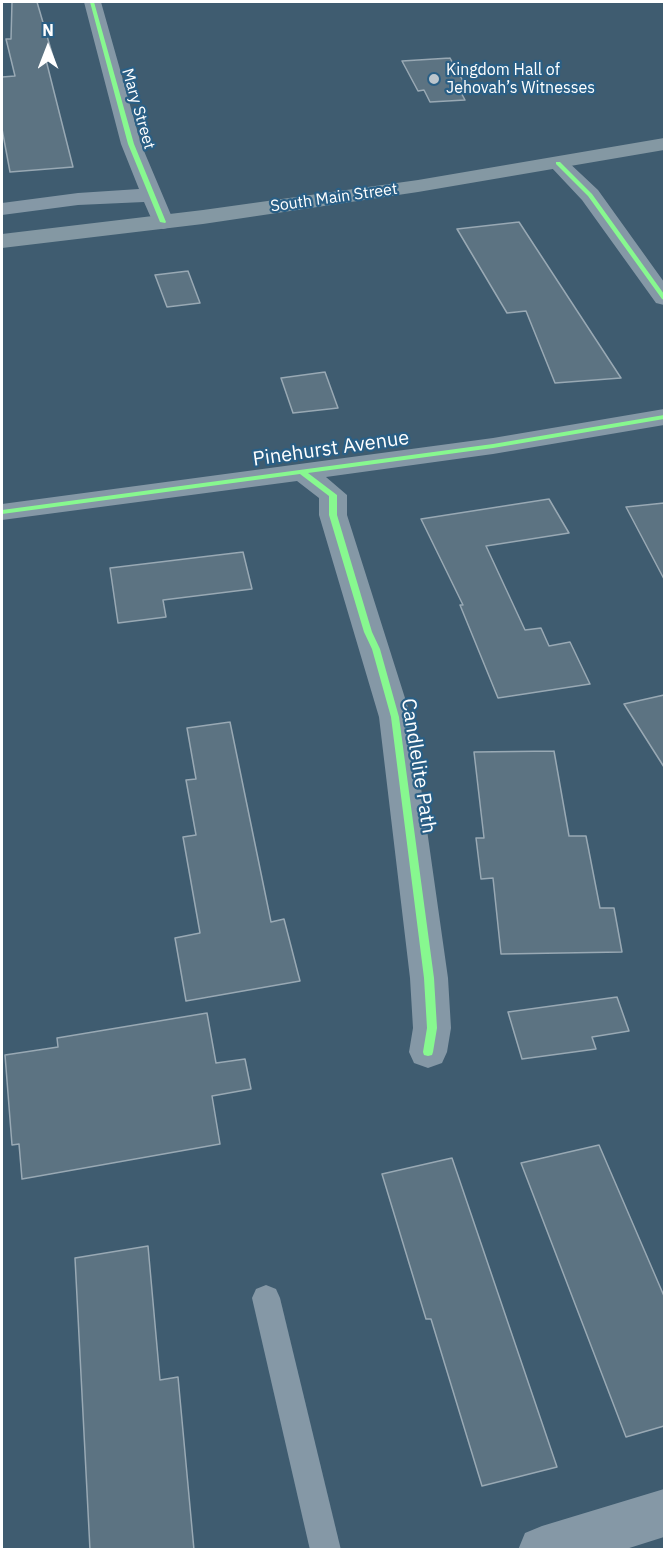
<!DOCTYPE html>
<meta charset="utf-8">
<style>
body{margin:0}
#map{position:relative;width:666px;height:1551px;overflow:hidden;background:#3f5c70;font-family:"IBM Plex Sans",sans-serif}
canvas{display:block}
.frame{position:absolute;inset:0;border:3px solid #fff;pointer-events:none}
.north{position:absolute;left:18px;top:18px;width:60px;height:60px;-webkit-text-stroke:4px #2a5f85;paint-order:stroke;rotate:0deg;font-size:16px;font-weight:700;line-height:24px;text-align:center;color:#fff}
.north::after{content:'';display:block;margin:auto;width:21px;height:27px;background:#fff;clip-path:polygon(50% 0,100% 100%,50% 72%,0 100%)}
</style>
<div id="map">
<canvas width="666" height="1551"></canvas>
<div class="frame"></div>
<div class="north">N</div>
</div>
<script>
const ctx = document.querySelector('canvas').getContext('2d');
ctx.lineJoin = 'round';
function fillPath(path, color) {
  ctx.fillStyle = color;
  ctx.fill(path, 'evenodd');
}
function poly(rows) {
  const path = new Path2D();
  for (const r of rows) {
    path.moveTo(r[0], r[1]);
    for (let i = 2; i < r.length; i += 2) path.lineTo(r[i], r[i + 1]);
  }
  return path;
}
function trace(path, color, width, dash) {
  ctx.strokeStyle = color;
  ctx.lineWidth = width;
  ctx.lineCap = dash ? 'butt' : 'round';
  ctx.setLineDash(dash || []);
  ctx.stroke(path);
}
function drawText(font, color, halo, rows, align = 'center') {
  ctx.font = font + ' "IBM Plex Sans",sans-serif';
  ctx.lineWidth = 4.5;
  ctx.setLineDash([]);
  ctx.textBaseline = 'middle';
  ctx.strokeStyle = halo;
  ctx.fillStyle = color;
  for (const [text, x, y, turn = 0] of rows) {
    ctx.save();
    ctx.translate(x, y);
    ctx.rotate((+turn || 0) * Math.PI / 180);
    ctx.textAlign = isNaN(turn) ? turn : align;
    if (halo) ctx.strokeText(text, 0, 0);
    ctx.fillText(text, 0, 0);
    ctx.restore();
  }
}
const building = poly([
 [12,2,37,2,54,60,46,60,73,167,10,172,2,129,2,77,15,76,6,39,11,39,12,2],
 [450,58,467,88,459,89,465,100,430,102,424,90,418,91,402,61,450,58],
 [519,222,621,378,555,383,526,311,507,313,457,229,519,222],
 [188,271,200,303,167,307,155,275,188,271],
 [325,372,338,408,293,413,281,378,325,372],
 [549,499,569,533,486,546,525,630,541,628,549,646,570,642,590,684,498,698,460,605,463,605,421,519,549,499],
 [664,503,664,579,626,507,664,503],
 [243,552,252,589,163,600,166,617,118,623,110,568,243,552],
 [664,695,664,767,624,704,664,695],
 [230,722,271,922,284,919,300,981,186,1001,175,938,200,933,183,837,196,835,186,780,196,779,187,728,230,722],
 [554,751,569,836,586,836,600,908,614,908,622,952,501,954,493,878,481,879,476,838,484,838,474,752,554,751],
 [617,997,629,1031,592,1037,596,1049,522,1059,508,1012,617,997],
 [207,1013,216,1063,245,1059,251,1089,212,1096,220,1144,22,1179,19,1144,12,1145,5,1055,58,1047,57,1038,207,1013],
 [599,1145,664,1296,664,1426,626,1437,521,1163,599,1145],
 [452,1158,557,1467,482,1486,431,1319,426,1319,382,1174,452,1158],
 [148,1246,160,1380,178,1377,194,1550,90,1550,75,1258,148,1246]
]);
fillPath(building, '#5c7382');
trace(building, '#99a9b4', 1.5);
fillPath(poly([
 [266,1285,276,1289,280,1298,341,1550,310,1550,252,1298,256,1289,266,1285]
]), '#8598a6');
fillPath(poly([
 [84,2,101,2,141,144,174,222,171,227,163,229,155,227,144,202,78,205,2,215,2,203,78,193,139,189,121,144,84,2],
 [558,157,565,159,598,190,664,282,664,305,656,303,582,200,551,167,548,163,551,159,558,157],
 [664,409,664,425,493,454,326,477,347,495,347,515,411,717,448,978,451,1028,447,1052,442,1063,428,1068,414,1063,409,1052,413,1028,410,978,379,717,319,515,319,498,297,481,2,520,2,504,493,438,664,409],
 [664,1489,664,1537,623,1550,518,1550,525,1533,542,1526,664,1489]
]), '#8598a6');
fillPath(poly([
 [664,138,664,150,418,192,203,224,2,248,2,234,203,210,418,180,664,138]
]), '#8498a3');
fillPath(poly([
 [90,2,94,2,134,144,166,222,165,223,160,222,128,144,90,2],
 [556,162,560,162,592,194,664,294,664,300,662,299,588,196,556,164,556,162],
 [664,415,664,419,493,448,308,473,337,495,337,515,372,632,380,649,399,717,434,978,437,1028,433,1052,432,1055,428,1056,424,1055,423,1052,427,1028,424,978,391,717,372,649,364,632,329,515,329,496,300,474,2,514,2,510,493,444,664,415]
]), '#87f88f');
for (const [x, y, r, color] of [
 [434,79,6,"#bcc6cd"]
]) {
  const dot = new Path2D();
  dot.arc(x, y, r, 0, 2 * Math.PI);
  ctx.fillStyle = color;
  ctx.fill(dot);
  trace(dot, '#2a5f85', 2);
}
drawText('16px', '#fff', '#2a5f85', [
 ["Kingdom Hall of",446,70],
 ["Jehovah’s Witnesses",446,88]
], 'left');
drawText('16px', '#fff', '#2a5f85', [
 ["Mary Street",138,109,74],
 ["South Main Street",334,198,-8]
]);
drawText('20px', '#fff', '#2a5f85', [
 ["Pinehurst Avenue",331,449,-8],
 ["Candlelite Path",418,766,81]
]);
</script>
